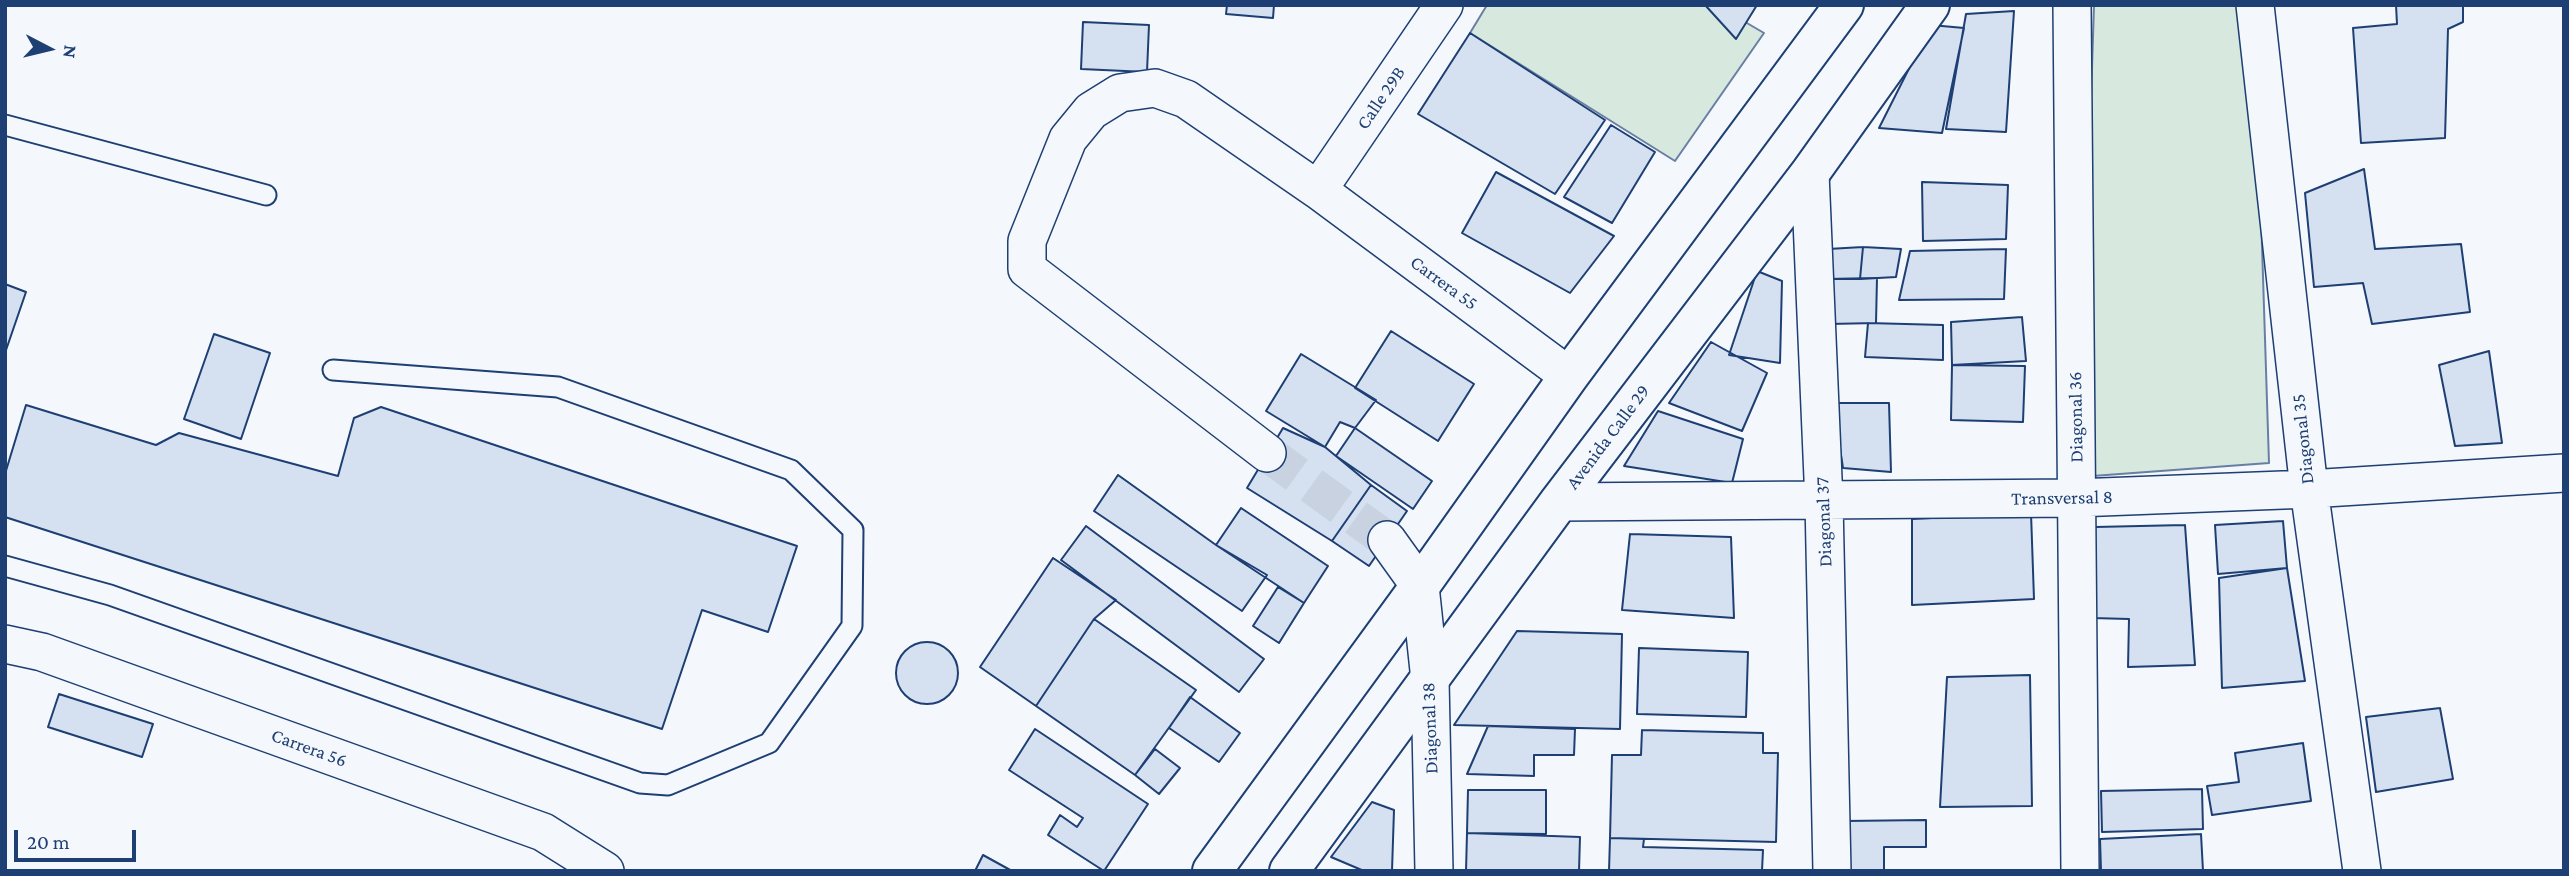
<!DOCTYPE html>
<style>
body{margin:0}
#map{position:relative;width:2569px;height:876px;overflow:hidden;background:#f4f7fb;font-family:"Crimson Pro",serif}
canvas{display:block}
.frame{position:absolute;inset:0;border:7px solid #1d3f73;pointer-events:none}
.north{position:absolute;left:14px;top:14px;width:70px;height:70px;-webkit-text-stroke:5px #f4f7fb;paint-order:stroke;rotate:97deg;font-size:19px;font-weight:700;line-height:28px;text-align:center;color:#1d3f73}
.north::after{content:'';display:block;margin:auto;width:24px;height:32px;background:#1d3f73;clip-path:polygon(50% 0,100% 100%,50% 72%,0 100%)}
.scale{position:absolute;left:14px;top:830px;width:122px;height:32px;box-sizing:border-box;border:4px solid #1d3f73;border-top:0;padding-left:9px;font-size:21px;line-height:24px;white-space:nowrap;color:#1d3f73;-webkit-text-stroke:5px #f4f7fb;paint-order:stroke}
</style>
<div id="map">
<canvas width="2569" height="876"></canvas>
<div class="frame"></div>
<div class="north">N</div>
<div class="scale">20 m</div>
</div>
<script>
const ctx = document.querySelector('canvas').getContext('2d');
ctx.lineJoin = 'round';
function fillPath(path, color) {
  ctx.fillStyle = color;
  ctx.fill(path, 'evenodd');
}
function poly(rows) {
  const path = new Path2D();
  for (const r of rows) {
    if (r.length === 3) {
      path.moveTo(r[0] + r[2], r[1]);
      path.arc(r[0], r[1], r[2], 0, 2 * Math.PI);
      continue;
    }
    path.moveTo(r[0], r[1]);
    for (let i = 2; i < r.length; i += 2) path.lineTo(r[i], r[i + 1]);
  }
  return path;
}
function trace(path, color, width, dash) {
  ctx.strokeStyle = color;
  ctx.lineWidth = width;
  ctx.lineCap = dash ? 'butt' : 'round';
  ctx.setLineDash(dash || []);
  ctx.stroke(path);
}
function drawText(font, color, halo, rows, align = 'center') {
  ctx.font = font + ' "Crimson Pro",serif';
  ctx.lineWidth = 5;
  ctx.setLineDash([]);
  ctx.textBaseline = 'middle';
  ctx.strokeStyle = halo;
  ctx.fillStyle = color;
  for (const [text, x, y, turn = 0] of rows) {
    ctx.save();
    ctx.translate(x, y);
    ctx.rotate((+turn || 0) * Math.PI / 180);
    ctx.textAlign = isNaN(turn) ? turn : align;
    if (halo) ctx.strokeText(text, 0, 0);
    ctx.fillText(text, 0, 0);
    ctx.restore();
  }
}
const green = poly([
 [1487,5,1716,5,1764,33,1675,161,1470,33,1487,5],
 [2094,5,2246,5,2258,121,2269,463,2079,477,2094,5]
]);
fillPath(green, '#d7e8df');
trace(green, '#687fa3', 2);
const building = poly([
 [1227,5,1274,5,1273,18,1226,14,1227,5],
 [1705,5,1757,5,1736,39,1705,5],
 [2396,5,2463,5,2463,22,2448,29,2445,138,2361,143,2353,28,2397,24,2396,5],
 [2014,11,2006,132,1946,129,1966,14,2014,11],
 [1083,22,1149,25,1147,72,1081,69,1083,22],
 [1931,25,1964,28,1942,133,1879,128,1931,25],
 [1470,33,1605,120,1555,194,1418,114,1470,33],
 [1611,125,1655,152,1612,223,1564,197,1611,125],
 [2364,169,2375,249,2461,244,2470,312,2372,324,2363,283,2314,287,2305,193,2364,169],
 [1496,172,1614,236,1570,293,1462,233,1496,172],
 [1922,182,2008,185,2006,239,1923,241,1922,182],
 [1863,247,1901,249,1896,277,1860,279,1863,247],
 [1863,247,1860,279,1827,279,1828,249,1863,247],
 [2006,249,2004,299,1899,300,1910,251,2006,249],
 [1757,271,1782,281,1780,363,1729,355,1757,271],
 [1877,278,1876,323,1829,324,1827,279,1877,278],
 [5,284,26,292,5,353,5,284],
 [2022,317,2026,361,1952,365,1951,322,2022,317],
 [1868,323,1943,325,1943,360,1865,357,1868,323],
 [1391,331,1474,384,1438,441,1355,388,1391,331],
 [214,334,270,353,241,439,184,419,214,334],
 [1711,342,1767,373,1742,431,1669,403,1711,342],
 [2489,351,2502,443,2455,446,2439,365,2489,351],
 [1301,354,1376,400,1355,428,1340,422,1325,447,1266,411,1301,354],
 [1952,365,2025,366,2023,422,1951,420,1952,365],
 [1833,403,1889,403,1891,472,1843,468,1833,403],
 [26,405,156,445,179,433,338,476,354,418,381,407,797,546,768,632,702,610,662,729,5,517,5,474,26,405],
 [1658,411,1743,439,1732,483,1624,466,1658,411],
 [1283,428,1325,447,1371,485,1332,541,1247,488,1283,428],
 [1355,428,1432,481,1413,509,1336,456,1355,428],
 [1118,475,1216,545,1267,575,1242,611,1094,511,1118,475],
 [1371,485,1407,511,1369,566,1332,541,1371,485],
 [1241,508,1328,566,1304,603,1216,545,1241,508],
 [2031,513,2034,599,1912,605,1912,519,2031,513],
 [2283,521,2287,568,2218,574,2215,525,2283,521],
 [2185,525,2195,665,2128,667,2129,619,2092,618,2095,527,2185,525],
 [1086,526,1264,659,1239,692,1061,560,1086,526],
 [1630,534,1731,537,1734,618,1622,610,1630,534],
 [1053,558,1116,600,1094,619,1036,706,980,667,1053,558],
 [2287,568,2305,681,2222,688,2219,578,2287,568],
 [1278,587,1304,603,1279,643,1253,626,1278,587],
 [1094,619,1196,690,1135,775,1036,706,1094,619],
 [1517,631,1622,634,1620,729,1454,725,1517,631],
 [927,673,31],
 [1639,648,1748,652,1746,717,1637,714,1639,648],
 [2030,675,2032,806,1940,807,1947,677,2030,675],
 [59,694,153,724,142,757,48,727,59,694],
 [1190,697,1240,733,1219,762,1169,728,1190,697],
 [2440,708,2453,779,2376,792,2366,717,2440,708],
 [1488,726,1575,729,1574,755,1534,755,1534,776,1467,774,1488,726],
 [1035,729,1148,804,1104,871,1048,835,1060,815,1077,827,1083,818,1009,770,1035,729],
 [1642,730,1763,733,1763,753,1778,753,1776,842,1610,838,1612,755,1641,755,1642,730],
 [2303,743,2311,801,2212,815,2207,786,2239,782,2235,753,2303,743],
 [1155,749,1180,768,1159,794,1135,775,1155,749],
 [2202,789,2203,829,2102,832,2101,791,2202,789],
 [1468,790,1546,790,1546,834,1467,833,1468,790],
 [1372,802,1394,810,1392,871,1364,871,1331,857,1372,802],
 [1926,820,1926,847,1884,847,1884,871,1845,871,1845,821,1926,820],
 [1467,833,1580,837,1579,871,1466,871,1467,833],
 [2201,834,2203,871,2101,871,2100,839,2201,834],
 [1610,838,1644,839,1643,847,1763,850,1762,871,1609,871,1610,838],
 [983,855,1012,871,975,871,983,855]
]);
fillPath(building, '#d5e0f0');
trace(building, '#1d3f73', 2);
trace(poly([
 [1267,453,1387,540]
]), '#c9d2e0', 37, [37, 18]);
const service = poly([
 [5,125,266,195],
 [5,566,110,595,640,783,668,785,769,743,852,626,853,530,791,470,558,387,333,370]
]);
const minor = poly([
 [2072,5,2080,871],
 [2255,5,2309,489,2362,871],
 [1810,173,1824,502,1832,871],
 [1318,190,1444,5],
 [1267,453,1027,269,1027,241,1068,139,1091,111,1120,93,1155,88,1186,99,1318,190,1569,376],
 [1559,502,2076,498,2309,489,2564,473],
 [1387,540,1420,586,1430,680,1434,871],
 [5,644,42,652,543,832,605,871]
]);
const secondary = poly([
 [1212,871,1420,586,1569,376,1844,5],
 [1289,871,1559,502,1810,173,1930,5]
]);
trace(service, '#1d3f73', 23);
trace(minor, '#1d3f73', 40);
trace(secondary, '#1d3f73', 42);
trace(service, '#f4f7fb', 19);
trace(minor, '#f4f7fb', 37);
trace(secondary, '#f4f7fb', 38);
drawText('19px', '#1d3f73', '#f4f7fb', [
 ["Calle 29B",1381,98,-56],
 ["Carrera 55",1444,283,36],
 ["Diagonal 36",2076,417,-91],
 ["Avenida Calle 29",1608,437,-53],
 ["Diagonal 35",2303,439,-96],
 ["Transversal 8",2062,498,-1],
 ["Diagonal 37",1824,522,-92],
 ["Diagonal 38",1430,728,-92],
 ["Carrera 56",309,748,20]
]);
</script>
